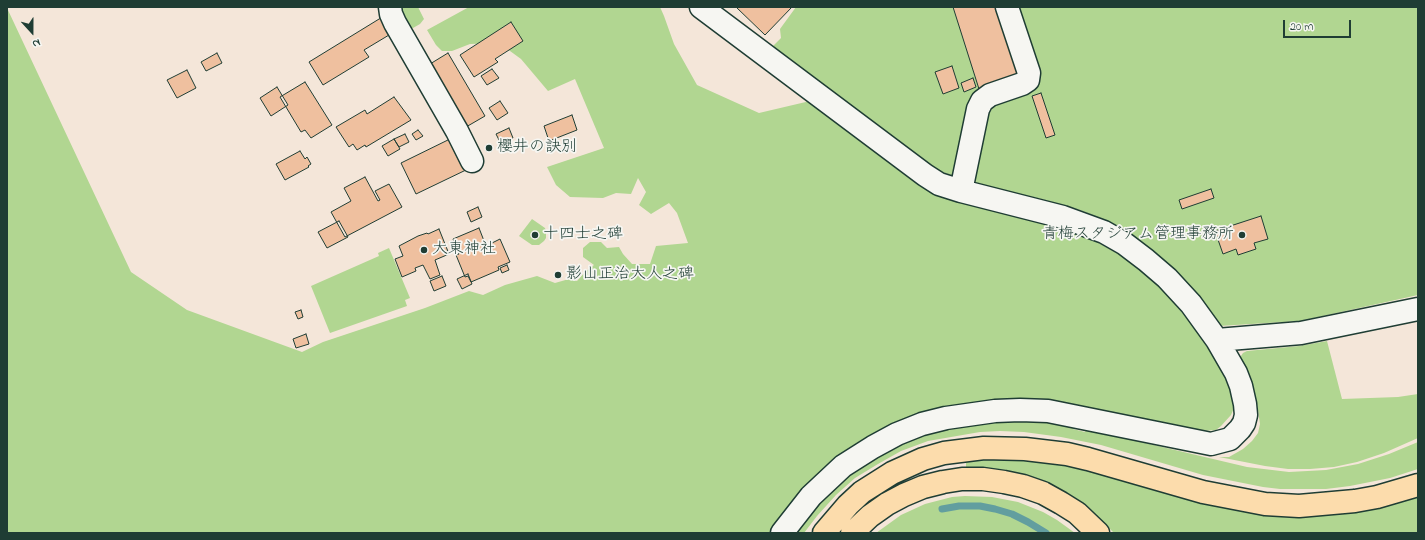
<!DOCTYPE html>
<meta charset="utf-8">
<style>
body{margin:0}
#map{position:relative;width:1425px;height:540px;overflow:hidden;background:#f4e6d9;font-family:"Indie Flower",sans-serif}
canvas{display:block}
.frame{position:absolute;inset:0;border:8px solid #1f3d34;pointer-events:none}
.north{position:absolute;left:12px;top:12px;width:40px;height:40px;-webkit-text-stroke:3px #f6f6f2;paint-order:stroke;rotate:159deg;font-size:11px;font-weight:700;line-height:16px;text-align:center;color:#1f3d34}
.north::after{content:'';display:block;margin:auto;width:14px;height:18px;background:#1f3d34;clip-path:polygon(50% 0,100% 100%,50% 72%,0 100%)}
.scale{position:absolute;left:1283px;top:20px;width:68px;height:18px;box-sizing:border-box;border:2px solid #1f3d34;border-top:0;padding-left:5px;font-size:12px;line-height:14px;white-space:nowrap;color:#1f3d34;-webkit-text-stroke:3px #f6f6f2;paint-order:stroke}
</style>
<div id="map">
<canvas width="1425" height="540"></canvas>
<div class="frame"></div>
<div class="north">N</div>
<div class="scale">20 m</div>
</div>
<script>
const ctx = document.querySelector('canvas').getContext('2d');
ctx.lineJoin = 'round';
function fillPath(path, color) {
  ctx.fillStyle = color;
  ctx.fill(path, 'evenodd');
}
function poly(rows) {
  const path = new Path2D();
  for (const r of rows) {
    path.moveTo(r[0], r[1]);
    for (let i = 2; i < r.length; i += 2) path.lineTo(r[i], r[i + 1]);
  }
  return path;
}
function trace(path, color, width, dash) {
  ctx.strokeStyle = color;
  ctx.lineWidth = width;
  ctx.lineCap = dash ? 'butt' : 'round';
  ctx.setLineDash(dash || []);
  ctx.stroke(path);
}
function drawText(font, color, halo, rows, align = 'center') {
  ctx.font = font + ' "Indie Flower","Klee One",sans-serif';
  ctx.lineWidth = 3.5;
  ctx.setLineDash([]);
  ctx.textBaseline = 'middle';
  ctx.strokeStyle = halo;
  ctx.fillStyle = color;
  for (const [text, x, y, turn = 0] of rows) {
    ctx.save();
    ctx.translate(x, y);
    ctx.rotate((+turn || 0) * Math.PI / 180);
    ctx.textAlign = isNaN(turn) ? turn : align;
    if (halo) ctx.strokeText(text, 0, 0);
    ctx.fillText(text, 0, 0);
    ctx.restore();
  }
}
fillPath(poly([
 [399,7,418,7,424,19,420,24,413,28,407,29],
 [469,7,660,7,664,16,674,44,697,85,759,113,810,101,935,194,945,198,1029,218,1095,241,1124,257,1151,277,1187,318,1224,371,1234,400,1234,408,1231,415,1221,426,1216,430,1201,431,1064,403,1034,399,984,401,945,407,928,411,876,433,847,451,828,465,808,484,772,533,7,533,7,8,131,272,187,310,302,352,323,342,425,308,469,291,483,295,505,285,537,276,555,283,569,279,577,281,585,272,594,265,583,257,583,248,590,242,601,242,607,248,619,247,623,254,632,264,650,264,656,246,688,243,677,213,669,203,651,214,639,205,646,192,638,178,631,194,616,193,603,198,570,197,556,185,547,167,604,148,575,79,548,91,521,59,499,43,470,44,452,51,442,51,436,45,427,30],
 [796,7,1418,7,1418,295,1300,321,1219,326,1203,303,1181,277,1158,255,1134,238,1105,220,1080,210,1041,199,978,185,937,170,770,49,781,38,780,29],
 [532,219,545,228,546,232,546,238,544,241,539,245,532,245,519,236],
 [389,248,410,298,405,300,407,306,330,333,311,286,379,256,378,253],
 [1327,341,1342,399,1398,397,1418,394,1418,438,1384,453,1357,462,1334,467,1310,469,1288,469,1265,466,1219,457,1229,457,1243,449,1252,441,1258,433,1260,424,1257,403,1249,375,1240,362,1239,359,1243,353,1247,351,1299,346],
 [1007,420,1045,421,1074,425,1073,429,1085,432,1086,429,1247,467,1289,472,1326,470,1358,464,1389,454,1418,442,1418,469,1390,478,1350,486,1326,489,1280,489,1263,487,1203,475,1101,445,1061,437,1024,432,1000,431,980,432,928,441,901,451,878,464,855,478,836,495,817,516,804,533,794,533,804,520,841,480,863,464,911,439,937,430],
 [995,458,1048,462,1075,467,1207,504,1244,511,1271,515,1312,516,1353,513,1379,508,1418,497,1418,533,1114,533,1093,512,1082,503,1060,489,1047,483,1009,471,985,468,966,469,966,460],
 [965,496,992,497,1018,502,1043,512,1057,520,1075,533,876,533,901,515,925,504,952,497]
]), '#b1d691');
trace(poly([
 [942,509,959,506,980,506,995,509,1012,514,1028,522,1046,533]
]), '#629e9f', 7);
const building = poly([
 [736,7,792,7,765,35,736,7],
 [953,7,1000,7,1022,75,979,89,953,7],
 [384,16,394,32,364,50,369,57,323,85,309,62,384,16],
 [511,22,523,41,495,59,498,62,474,77,460,55,511,22],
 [217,53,222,63,206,71,201,62,217,53],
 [448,53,485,116,466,127,430,64,448,53],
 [952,66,959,88,943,94,935,72,952,66],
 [492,69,499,78,487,85,481,76,492,69],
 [187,70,196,88,177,98,167,80,187,70],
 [973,78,976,87,964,92,961,83,973,78],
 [305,82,332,125,311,138,305,130,301,132,280,97,305,82],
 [277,87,288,105,271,116,260,98,277,87],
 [1041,93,1055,135,1046,138,1032,96,1041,93],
 [394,97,411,120,366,147,365,145,357,150,353,144,349,147,336,127,365,110,367,114,394,97],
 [500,101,508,113,497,120,489,108,500,101],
 [572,115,577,130,549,141,544,126,572,115],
 [509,128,513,138,501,144,496,134,509,128],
 [418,130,423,136,416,140,412,134,418,130],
 [405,134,409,142,399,147,394,139,405,134],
 [452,138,468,169,416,194,401,163,452,138],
 [394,139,400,149,388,156,382,146,394,139],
 [300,151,305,159,307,157,311,164,308,166,309,167,285,180,276,164,300,151],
 [365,177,378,201,380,200,375,191,389,184,402,207,345,237,331,212,351,201,344,188,365,177],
 [1211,189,1214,198,1182,209,1179,200,1211,189],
 [478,207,482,217,471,222,467,212,478,207],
 [1261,216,1268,239,1254,243,1256,249,1238,255,1236,249,1223,254,1215,231,1261,216],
 [339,221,348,237,327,248,318,232,339,221],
 [479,228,486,246,500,239,510,262,498,267,499,270,471,282,468,276,465,277,456,255,459,254,453,239,479,228],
 [439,229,449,254,435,260,440,275,430,279,423,265,415,268,416,271,402,277,395,259,403,256,399,246,418,236,427,233,428,234,439,229],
 [507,265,509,270,502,273,500,268,507,265],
 [468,274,472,284,462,289,457,279,468,274],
 [442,276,446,286,434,291,430,281,442,276],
 [301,310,303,317,298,319,295,312,301,310],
 [306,334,309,344,296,348,293,339,306,334]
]);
fillPath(building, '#efc09f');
trace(building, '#1f3d34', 1);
const minor = poly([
 [390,7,391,14,395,23,457,131,472,161],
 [701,7,925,175,939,184,961,191,1063,217,1104,232,1125,244,1146,260,1167,278,1191,304,1217,340,1236,373,1241,386,1245,404,1246,415,1244,423,1240,429,1230,439,1211,444,1048,411,1020,410,995,411,946,418,922,424,897,434,873,447,843,466,811,496,782,533],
 [961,191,978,109,982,101,990,95,1022,84,1028,80,1029,73,1007,7],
 [1217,340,1301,333,1418,309]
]);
const highway = poly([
 [824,533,848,505,862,492,892,473,923,459,944,453,984,448,1025,449,1067,454,1088,459,1203,492,1265,504,1299,506,1355,501,1377,497,1418,485],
 [852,533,870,516,887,504,904,495,923,487,943,482,962,479,983,479,1004,482,1023,486,1043,493,1061,503,1077,513,1098,533]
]);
trace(minor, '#1f3d34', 25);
trace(highway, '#1f3d34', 25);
trace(minor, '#f6f6f2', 22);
trace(highway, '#fcdcac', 22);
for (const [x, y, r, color] of [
 [489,148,4,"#1f3d34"],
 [535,235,4,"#1f3d34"],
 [1242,235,4,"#1f3d34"],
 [424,250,4,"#1f3d34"],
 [558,275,4,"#1f3d34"]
]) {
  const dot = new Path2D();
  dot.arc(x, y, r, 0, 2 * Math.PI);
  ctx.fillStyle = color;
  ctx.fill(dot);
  trace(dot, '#f6f6f2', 1.5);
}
drawText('16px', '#1f3d34', '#f6f6f2', [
 ["櫻井の訣別",497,148],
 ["十四士之碑",543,235],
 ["青梅スタジアム管理事務所",1234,235,"right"],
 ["大東神社",432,250],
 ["影山正治大人之碑",566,275]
], 'left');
</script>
